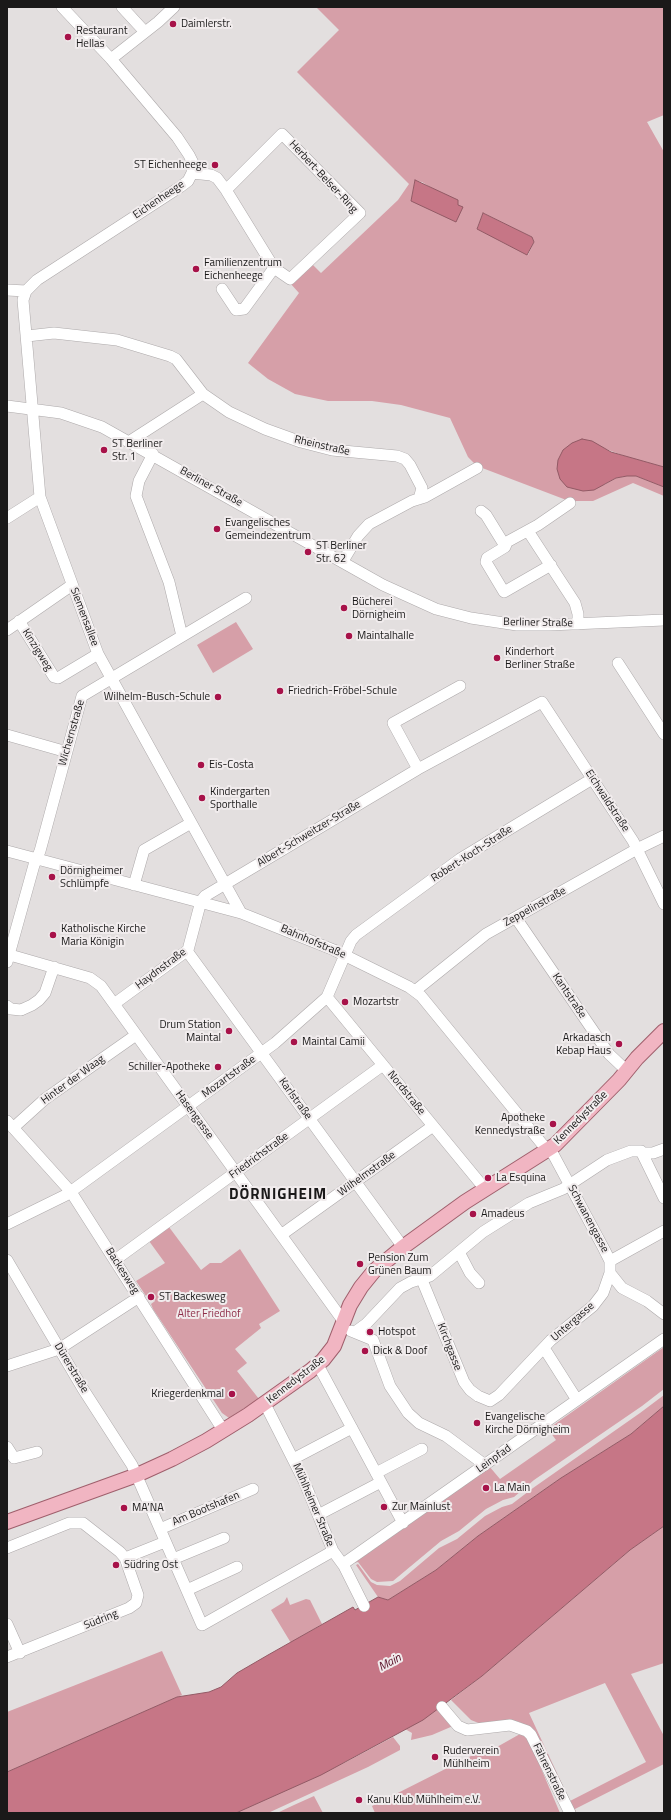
<!DOCTYPE html>
<meta charset="utf-8">
<style>
body{margin:0}
#map{position:relative;width:671px;height:1820px;overflow:hidden;background:#e3dfdf;font-family:"Titillium Web",sans-serif}
canvas{display:block}
.frame{position:absolute;inset:0;border:8px solid #1a1919;pointer-events:none}
</style>
<div id="map">
<canvas width="671" height="1820"></canvas>
<div class="frame"></div>
</div>
<script>
const ctx = document.querySelector('canvas').getContext('2d');
ctx.lineJoin = 'round';
function fillPath(path, color) {
  ctx.fillStyle = color;
  ctx.fill(path, 'evenodd');
}
function poly(rows) {
  const path = new Path2D();
  for (const r of rows) {
    path.moveTo(r[0], r[1]);
    for (let i = 2; i < r.length; i += 2) path.lineTo(r[i], r[i + 1]);
  }
  return path;
}
function trace(path, color, width, dash) {
  ctx.strokeStyle = color;
  ctx.lineWidth = width;
  ctx.lineCap = dash ? 'butt' : 'round';
  ctx.setLineDash(dash || []);
  ctx.stroke(path);
}
function drawText(font, color, halo, rows, align = 'center') {
  ctx.font = font + ' "Titillium Web",sans-serif';
  ctx.lineWidth = 4;
  ctx.setLineDash([]);
  ctx.textBaseline = 'middle';
  ctx.strokeStyle = halo;
  ctx.fillStyle = color;
  for (const [text, x, y, turn = 0] of rows) {
    ctx.save();
    ctx.translate(x, y);
    ctx.rotate((+turn || 0) * Math.PI / 180);
    ctx.textAlign = isNaN(turn) ? turn : align;
    if (halo) ctx.strokeText(text, 0, 0);
    ctx.fillText(text, 0, 0);
    ctx.restore();
  }
}
fillPath(poly([
 [316,7,664,7,664,115,647,122,664,152,664,467,630,458,603,448,604,485,616,478,627,476,636,476,664,487,664,496,633,483,593,501,569,501,477,466,468,457,450,418,401,405,372,401,328,401,295,394,268,379,248,363,299,293,290,283,311,263,321,273,398,200,409,184,297,72,339,30],
 [415,181,422,182,458,205,411,201],
 [483,213,532,237,534,242,528,255,477,228],
 [236,622,253,649,213,673,197,645],
 [169,1227,201,1270,210,1263,221,1263,240,1249,280,1311,259,1324,261,1328,235,1349,247,1363,237,1371,259,1399,229,1418,222,1413,153,1309,151,1304,155,1301,150,1293,146,1296,136,1281,165,1263,149,1241],
 [664,1347,664,1389,642,1406,534,1480,514,1497,503,1500,486,1509,459,1531,441,1541,393,1581,377,1582,371,1579,358,1562,354,1563,489,1466,500,1479,556,1440,548,1429],
 [664,1395,664,1406,631,1434,561,1478,478,1536,436,1570,388,1600,378,1597,356,1565,358,1564,371,1582,377,1585,390,1586,400,1581,439,1548,457,1539,485,1516,502,1507,512,1504,533,1488,640,1413],
 [664,1526,664,1663,631,1674,664,1736,664,1764,575,1809,576,1813,574,1813,533,1730,519,1722,507,1720,481,1724,471,1720,451,1700,482,1676,630,1550],
 [605,1683,646,1762,570,1801,529,1713],
 [287,1597,290,1605,306,1599,310,1600,322,1624,291,1643,271,1610,284,1602],
 [162,1651,182,1695,7,1772,7,1712],
 [438,1709,453,1726,432,1735,411,1740,412,1733,405,1729],
 [520,1734,526,1736,529,1740,560,1813,375,1813,372,1806,473,1755,488,1752],
 [393,1737,400,1746,400,1750,368,1767,268,1813,236,1813,346,1762],
 [314,1796,323,1813,277,1813,294,1805]
]), '#d69fa8');
const water = poly([
 [415,180,458,200,458,205,463,207,456,222,411,201,415,180],
 [483,213,532,237,534,242,527,255,477,229,483,213],
 [582,439,592,441,611,452,664,467,664,487,636,476,627,476,616,478,594,490,583,491,567,487,560,479,557,469,558,460,563,450,572,443,582,439],
 [664,1406,664,1526,630,1550,482,1676,423,1720,321,1775,236,1813,7,1813,7,1772,177,1697,209,1692,221,1687,237,1673,268,1655,353,1607,355,1610,378,1597,388,1600,436,1570,478,1536,561,1478,631,1434,664,1406]
]);
fillPath(water, '#c67686');
trace(water, '#925a65', 1);
const minor = poly([
 [62,7,111,59,177,137,189,155,193,163,192,173,188,181,180,187,37,280,26,291,23,300,40,497,98,654,241,913],
 [122,7,145,32],
 [111,59,158,22,174,7],
 [192,173,211,175,217,178,226,190,274,268,290,279,360,213,282,134,226,190],
 [222,289,236,310,244,309,274,268],
 [7,290,26,291],
 [27,336,54,333,117,340,170,356,176,359,203,394,229,412,265,429,301,442,332,450,397,456,405,459,410,465,422,488,419,499],
 [7,406,61,413,102,427,383,585,436,609,471,618,517,625,549,625,664,620],
 [130,441,203,394],
 [153,454,139,481,136,496,169,582,182,636],
 [481,511,486,515,502,541,505,543,538,525,570,503],
 [7,518,40,497],
 [528,531,575,603,578,614,578,624],
 [507,542,505,547,487,558,486,562,504,592,551,565],
 [343,561,358,536,369,524,412,501,425,497,477,468],
 [19,621,54,677,58,678,98,654],
 [7,630,72,585],
 [618,663,664,734],
 [7,735,67,752],
 [418,769,393,723,460,686],
 [7,851,241,913,334,950,409,987,421,996,547,1150,553,1154,604,1249,610,1261,610,1273,603,1293,593,1306,551,1340,499,1395,490,1401,478,1396,470,1390,464,1382,422,1280],
 [134,885,144,850,191,823],
 [516,918,609,1054,627,1071],
 [187,951,403,1247],
 [10,955,90,978,101,986,344,1322],
 [7,962,34,865,40,851,82,696,246,598],
 [415,991,486,934,637,849,664,836],
 [327,997,485,1189],
 [114,1004,188,950,201,901,205,896,418,769,542,702,633,841,664,904],
 [7,1006,11,1009,21,1010,32,1005,39,1000,45,993,54,967],
 [7,1121,71,1192,223,1430],
 [13,1128,45,1099,136,1035],
 [644,1153,653,1153,664,1149],
 [7,1224,66,1195,275,1043,327,997,351,941,356,935,460,859,592,779],
 [281,1235,433,1126],
 [459,1252,470,1273,479,1283],
 [7,1260,83,1389,132,1465,202,1625,333,1551],
 [115,1260,383,1065],
 [610,1261,664,1231],
 [610,1273,622,1288,647,1301,664,1314],
 [351,1331,373,1340,390,1386,408,1413,419,1423,446,1436,485,1465],
 [355,1332,366,1324,400,1288,411,1282,430,1276,483,1232,529,1203,563,1189,607,1160,631,1151,641,1151,664,1198],
 [544,1348,577,1400],
 [318,1365,403,1523],
 [7,1366,59,1349,139,1297],
 [265,1404,304,1481,333,1551,344,1566,364,1606],
 [7,1447,14,1458,37,1452],
 [293,1459,352,1428],
 [376,1473,422,1449],
 [318,1515,381,1482],
 [160,1529,253,1489],
 [7,1548,69,1523,83,1523,120,1552,125,1558,138,1595,136,1603,129,1608,7,1657],
 [125,1558,165,1542],
 [173,1559,224,1538],
 [343,1564,664,1339],
 [187,1590,237,1567],
 [7,1624,20,1653],
 [442,1707,458,1726,467,1730,510,1725,527,1731,531,1735,570,1813]
]);
const major = poly([
 [7,1522,137,1475,172,1459,206,1441,248,1415,310,1371,323,1360,334,1346,350,1305,361,1287,374,1271,403,1247,465,1202,555,1145,619,1080,637,1058,664,1031]
]);
trace(minor, '#ada9aa', 12);
trace(major, '#9f5f6c', 16);
trace(minor, '#fff', 11);
trace(major, '#f1b5c2', 14);
for (const [x, y, r, color] of [
 [173,24,4,"#a71249"],
 [68,37,4,"#a71249"],
 [215,165,4,"#a71249"],
 [196,269,4,"#a71249"],
 [104,450,4,"#a71249"],
 [217,529,4,"#a71249"],
 [308,552,4,"#a71249"],
 [344,608,4,"#a71249"],
 [349,636,4,"#a71249"],
 [497,658,4,"#a71249"],
 [280,691,4,"#a71249"],
 [218,697,4,"#a71249"],
 [201,765,4,"#a71249"],
 [202,798,4,"#a71249"],
 [52,877,4,"#a71249"],
 [53,935,4,"#a71249"],
 [345,1002,4,"#a71249"],
 [229,1031,4,"#a71249"],
 [294,1042,4,"#a71249"],
 [619,1044,4,"#a71249"],
 [218,1067,4,"#a71249"],
 [553,1124,4,"#a71249"],
 [488,1178,4,"#a71249"],
 [473,1214,4,"#a71249"],
 [360,1264,4,"#a71249"],
 [151,1297,4,"#a71249"],
 [370,1332,4,"#a71249"],
 [365,1351,4,"#a71249"],
 [232,1394,4,"#a71249"],
 [477,1423,4,"#a71249"],
 [486,1488,4,"#a71249"],
 [384,1507,4,"#a71249"],
 [124,1508,4,"#a71249"],
 [116,1565,4,"#a71249"],
 [435,1757,4,"#a71249"],
 [359,1800,4,"#a71249"]
]) {
  const dot = new Path2D();
  dot.arc(x, y, r, 0, 2 * Math.PI);
  ctx.fillStyle = color;
  ctx.fill(dot);
  trace(dot, '#f1eced', 1.5);
}
drawText('11px', '#1a1919', '#f1eced', [
 ["Daimlerstr.",181,24],
 ["Restaurant",76,31],
 ["Hellas",76,44],
 ["ST Eichenheege",207,165,"right"],
 ["Familienzentrum",204,263],
 ["Eichenheege",204,276],
 ["ST Berliner",112,444],
 ["Str. 1",112,457],
 ["Evangelisches",225,523],
 ["Gemeindezentrum",225,536],
 ["ST Berliner",316,546],
 ["Str. 62",316,559],
 ["Bücherei",352,602],
 ["Dörnigheim",352,615],
 ["Maintalhalle",357,636],
 ["Kinderhort",505,652],
 ["Berliner Straße",505,665],
 ["Friedrich-Fröbel-Schule",288,691],
 ["Wilhelm-Busch-Schule",210,697,"right"],
 ["Eis-Costa",209,765],
 ["Kindergarten",210,792],
 ["Sporthalle",210,805],
 ["Dörnigheimer",60,871],
 ["Schlümpfe",60,884],
 ["Katholische Kirche",61,929],
 ["Maria Königin",61,942],
 ["Mozartstr",353,1002],
 ["Drum Station",221,1025,"right"],
 ["Maintal",221,1038,"right"],
 ["Arkadasch",611,1038,"right"],
 ["Kebap Haus",611,1051,"right"],
 ["Maintal Camii",302,1042],
 ["Schiller-Apotheke",210,1067,"right"],
 ["Apotheke",545,1118,"right"],
 ["Kennedystraße",545,1131,"right"],
 ["La Esquina",496,1178],
 ["Amadeus",481,1214],
 ["Pension Zum",368,1258],
 ["Grünen Baum",368,1271],
 ["ST Backesweg",159,1297],
 ["Hotspot",378,1332],
 ["Dick & Doof",373,1351],
 ["Kriegerdenkmal",224,1394,"right"],
 ["Evangelische",485,1417],
 ["Kirche Dörnigheim",485,1430],
 ["La Main",494,1488],
 ["Zur Mainlust",392,1507],
 ["MA’NA",132,1508],
 ["Südring Ost",124,1565],
 ["Ruderverein",443,1751],
 ["Mühlheim",443,1764],
 ["Kanu Klub Mühlheim e.V.",367,1800]
], 'left');
drawText('11px', '#1a1919', '#f1eced', [
 ["Herbert-Belser-Ring",323,177,47],
 ["Eichenheege",159,200,-34],
 ["Rheinstraße",322,446,13],
 ["Berliner Straße",211,487,29],
 ["Siemensallee",84,617,69],
 ["Berliner Straße",538,623,1],
 ["Kinzigweg",37,650,58],
 ["Wichernstraße",72,733,-74],
 ["Eichwaldstraße",607,801,57],
 ["Albert-Schweitzer-Straße",309,834,-31],
 ["Robert-Koch-Straße",472,854,-33],
 ["Zeppelinstraße",535,907,-29],
 ["Bahnhofstraße",313,942,23],
 ["Haydnstraße",161,969,-37],
 ["Kantstraße",569,996,56],
 ["Mozartstraße",229,1077,-36],
 ["Hinter der Waag",73,1080,-36],
 ["Nordstraße",406,1093,51],
 ["Karlstraße",295,1099,54],
 ["Hasengasse",194,1115,54],
 ["Kennedystraße",581,1118,-45],
 ["Friedrichstraße",259,1156,-36],
 ["Wilhelmstraße",367,1174,-36],
 ["Schwanengasse",588,1219,62],
 ["Backesweg",122,1271,57],
 ["Untergasse",573,1322,-41],
 ["Kirchgasse",449,1347,69],
 ["Dürerstraße",71,1368,59],
 ["Kennedystraße",296,1380,-38],
 ["Leinpfad",494,1459,-35],
 ["Mühlheimer Straße",313,1505,67],
 ["Am Bootshafen",206,1509,-23],
 ["Südring",101,1620,-22],
 ["Fährenstraße",549,1772,64]
]);
drawText('11px', '#8f2f49', '#f1eced', [
 ["Alter Friedhof",209,1314]
]);
drawText('italic 12px', '#570e26', '#f1eced', [
 ["Main",390,1663,-28]
]);
ctx.letterSpacing = '1px';
drawText('bold 15px', '#1a1919', '#f1eced', [
 ["DÖRNIGHEIM",278,1195]
]);
ctx.letterSpacing = '0px';
</script>
